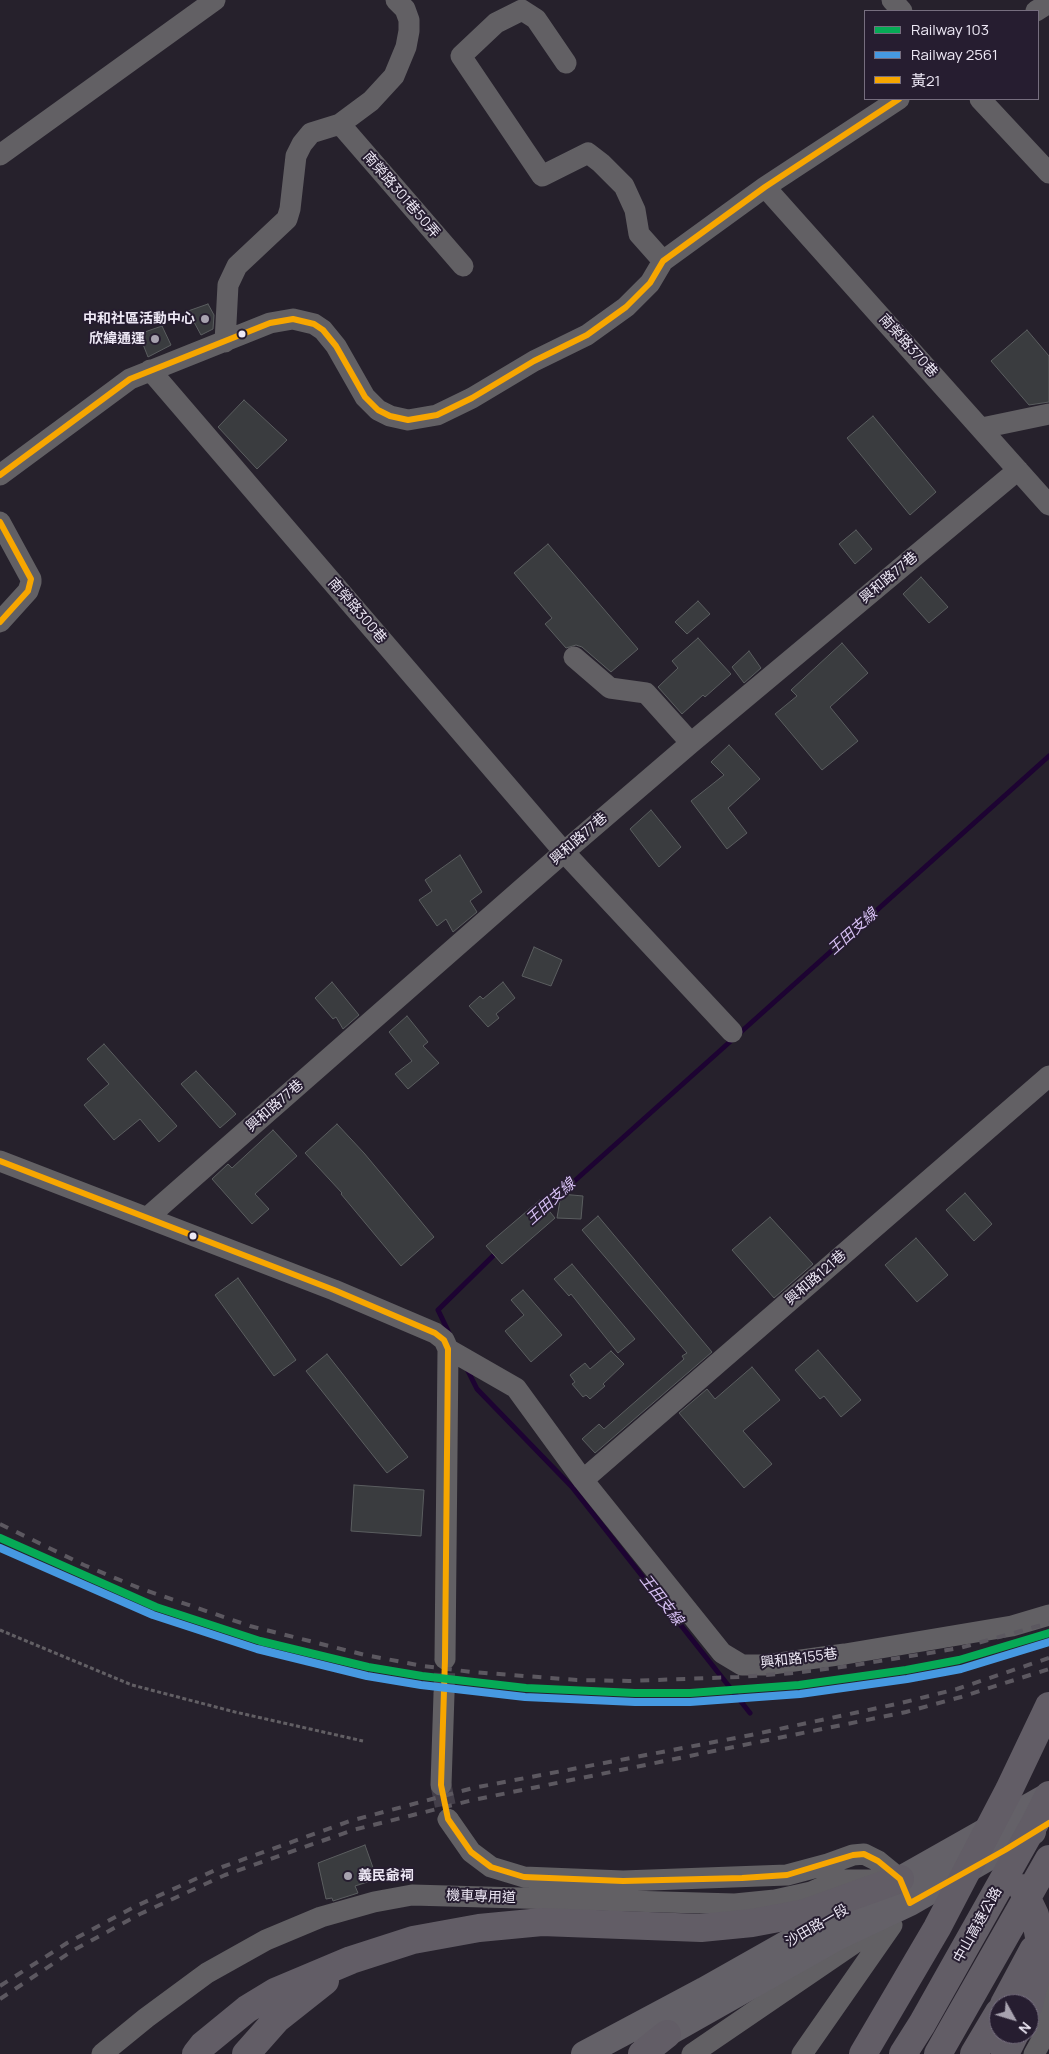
<!DOCTYPE html>
<meta charset="utf-8">
<style>
body{margin:0}
#map{position:relative;width:1049px;height:2054px;overflow:hidden;background:#26212c;font-family:Manrope,"Noto Sans TC",sans-serif}
canvas{display:block}
.legend{position:absolute;left:864px;top:10px;width:175px;height:90px;box-sizing:border-box;background:#261d30;border:1px solid #766e7f;margin:0;padding:6px 9px;list-style:none;font-size:15px;color:#ede8f5}
.legend li{display:flex;align-items:center;gap:10px;height:25px}
.legend b{width:25px;border:1px solid #766e7f}
.north{position:absolute;left:989px;top:1994px;width:50px;height:50px;box-sizing:border-box;background:#261d30;border:1px solid #766e7f;border-radius:50%;rotate:129deg;font-size:14px;font-weight:700;line-height:20px;text-align:center;color:#ede8f5}
.north::after{content:'';display:block;margin:auto;width:18px;height:22px;background:#a7a2af;clip-path:polygon(50% 0,100% 100%,50% 72%,0 100%)}
</style>
<div id="map">
<canvas width="1049" height="2054"></canvas>
<ul class="legend">
<li><b style="height:6px;background:#06aa56"></b>Railway 103</li>
<li><b style="height:6px;background:#4699e1"></b>Railway 2561</li>
<li><b style="height:6px;background:#f7a600"></b>黃21</li>
</ul>
<div class="north">N</div>
</div>
<script>
const ctx = document.querySelector('canvas').getContext('2d');
ctx.lineJoin = 'round';
function poly(rows) {
  const path = new Path2D();
  for (const r of rows) {
    path.moveTo(r[0], r[1]);
    for (let i = 2; i < r.length; i += 2) path.lineTo(r[i], r[i + 1]);
  }
  return path;
}
function trace(path, color, width, dash) {
  ctx.strokeStyle = color;
  ctx.lineWidth = width;
  ctx.lineCap = dash ? 'butt' : 'round';
  ctx.setLineDash(dash || []);
  ctx.stroke(path);
}
function fillPath(path, color) {
  ctx.fillStyle = color;
  ctx.fill(path, 'evenodd');
}
function drawText(font, color, halo, rows, align = 'center') {
  ctx.font = font + ' Manrope,"Noto Sans TC",sans-serif';
  ctx.lineWidth = 4;
  ctx.setLineDash([]);
  ctx.textBaseline = 'middle';
  ctx.strokeStyle = halo;
  ctx.fillStyle = color;
  for (const [text, x, y, turn = 0] of rows) {
    ctx.save();
    ctx.translate(x, y);
    ctx.rotate((+turn || 0) * Math.PI / 180);
    ctx.textAlign = isNaN(turn) ? turn : align;
    if (halo) ctx.strokeText(text, 0, 0);
    ctx.fillText(text, 0, 0);
    ctx.restore();
  }
}
trace(poly([
 [541,1211,1049,756],
 [450,1335,438,1310,498,1251],
 [467,1369,477,1389,572,1487,750,1713]
]), '#1d0332', 5);
const building = poly([
 [208,304,214,315,213,329,201,335,188,311,208,304],
 [162,326,171,345,148,357,139,334,162,326],
 [1027,330,1049,356,1049,402,1029,405,991,361,1027,330],
 [244,400,287,440,257,469,218,427,244,400],
 [873,416,936,492,910,515,847,438,873,416],
 [856,530,872,549,855,564,839,544,856,530],
 [548,544,638,649,611,672,582,647,576,645,566,648,545,624,552,618,514,573,548,544],
 [921,577,948,607,929,623,903,594,921,577],
 [698,601,710,614,687,634,675,622,698,601],
 [698,638,731,674,705,697,703,695,682,714,658,687,678,668,672,661,698,638],
 [842,643,868,673,830,707,858,741,822,770,775,714,797,696,791,690,842,643],
 [749,651,761,668,744,683,732,667,749,651],
 [729,745,760,779,728,808,747,833,727,849,691,801,724,775,711,762,729,745],
 [651,810,681,847,659,867,630,829,651,810],
 [460,855,482,892,470,901,477,912,453,932,446,919,437,926,419,900,432,891,425,880,460,855],
 [534,947,562,960,551,986,522,976,534,947],
 [332,982,359,1015,343,1029,336,1017,333,1019,315,998,332,982],
 [503,982,515,998,496,1014,499,1018,488,1027,469,1006,480,996,483,999,503,982],
 [407,1016,428,1042,423,1046,439,1063,408,1089,395,1074,412,1061,389,1032,407,1016],
 [104,1044,177,1126,159,1142,140,1119,114,1140,84,1105,109,1084,87,1059,104,1044],
 [196,1071,236,1114,220,1128,181,1084,196,1071],
 [337,1124,364,1153,434,1237,401,1266,341,1194,342,1193,305,1153,337,1124],
 [273,1130,297,1156,255,1194,269,1209,252,1224,212,1179,228,1164,232,1168,273,1130],
 [965,1193,992,1224,974,1241,946,1210,965,1193],
 [561,1194,583,1196,581,1219,557,1218,561,1194],
 [540,1200,555,1218,502,1264,486,1246,540,1200],
 [598,1216,712,1352,595,1453,582,1439,599,1424,604,1429,684,1359,682,1356,687,1353,582,1230,598,1216],
 [770,1217,813,1264,774,1298,732,1250,770,1217],
 [916,1238,948,1275,917,1302,885,1265,916,1238],
 [572,1264,635,1339,618,1353,571,1294,569,1296,554,1279,572,1264],
 [238,1278,296,1360,274,1376,215,1295,238,1278],
 [523,1290,562,1335,531,1362,505,1331,524,1315,511,1300,523,1290],
 [818,1350,861,1400,841,1417,824,1396,820,1399,795,1370,818,1350],
 [611,1351,624,1364,603,1384,605,1386,590,1399,586,1395,583,1397,572,1384,575,1382,570,1375,585,1363,590,1369,611,1351],
 [327,1354,408,1457,387,1473,306,1371,327,1354],
 [752,1367,780,1400,743,1431,772,1464,744,1488,679,1413,707,1389,715,1399,752,1367],
 [354,1485,424,1490,421,1536,351,1531,354,1485],
 [365,1845,377,1879,355,1886,358,1893,333,1901,332,1898,326,1899,318,1863,365,1845]
]);
fillPath(building, '#3a3c3f');
trace(building, '#5b5e60', 1);
trace(poly([
 [444,1694,445,1659],
 [441,1785,448,1819]
]), '#443f4a', 21, [21, 11]);
trace(poly([
 [0,1630,132,1685,235,1712,363,1741]
]), '#625f64', 3, [4, 2.5]);
trace(poly([
 [892,0,902,11],
 [1036,11,1049,3],
 [566,63,536,19,522,10,496,23,461,56,542,176,588,153,601,163,624,186,635,210,639,234,663,261],
 [980,99,1049,173],
 [340,124,463,266],
 [0,155,215,0],
 [765,187,1049,505],
 [225,342,228,285,237,266,287,219,290,209,296,156,302,144,311,133,340,124,371,101,394,76,406,47,409,31,409,20,405,9,396,0],
 [150,370,564,852,732,1032],
 [982,428,1049,414],
 [0,475,130,379,270,323,293,319,314,324,323,330,336,346,365,397,378,410,390,416,408,420,437,415,472,398,534,361,587,335,626,307,650,283,663,261,765,187,899,99],
 [0,522,31,579,31,582,28,591,0,622],
 [574,657,610,688,646,693,691,743],
 [0,1161,334,1290,435,1333,444,1340,448,1349,445,1659],
 [148,1217,564,852,691,743,1018,470],
 [448,1349,516,1388,583,1480,722,1653,742,1665,765,1665,845,1654,1012,1626,1049,1615],
 [583,1480,1049,1076],
 [441,1785,444,1694],
 [448,1819,471,1852,491,1867,524,1877,623,1881,787,1875,828,1864,853,1855,864,1854,878,1861,900,1879,902,1884],
 [1041,1972,1049,2031],
 [102,2054,146,2018,207,1973,266,1940,321,1917,374,1902,412,1895,735,1904,775,1900,811,1892,838,1880,884,1880],
 [692,2054,875,1929],
 [802,2054,892,1925],
 [1034,2054,1049,2027]
]), '#626064', 21);
trace(poly([
 [647,2045,838,1937,910,1903,1033,1832],
 [584,2054,704,1990,1049,1795]
]), '#646168', 26);
trace(poly([
 [1022,1888,1035,1915,1039,1937,1039,1964,1029,2005],
 [1004,2004,1033,1950],
 [196,2054,203,2045,247,2009,275,1992,351,1960,413,1940,479,1928,542,1922,701,1928,752,1923,805,1913,900,1879],
 [246,2054,277,2019,325,1981],
 [642,2054,667,2034],
 [863,2054,937,1928,1009,1790,1049,1706],
 [903,2054,922,2024,1035,1823,1049,1795],
 [938,2054,1049,1859],
 [974,2054,999,2012],
 [1005,2054,1015,2034]
]), '#625d66', 28);
trace(poly([
 [0,1524,84,1565,139,1588,250,1626,365,1655,423,1666,472,1672,577,1680,629,1681,738,1677,794,1673,849,1666,960,1648,1049,1623],
 [0,1986,67,1943,136,1906,222,1867,350,1821,473,1788,751,1735,901,1703,957,1689,1049,1658],
 [0,1999,72,1951,140,1914,225,1875,353,1830,473,1800,906,1712,961,1697,1049,1669]
]), '#5c5860', 4, [9, 9]);
trace(poly([
 [0,475,130,379,270,323,293,319,314,324,323,330,336,346,365,397,378,410,390,416,408,420,437,415,472,398,534,361,587,335,626,307,650,283,663,261,765,187,899,99],
 [0,522,31,579,28,591,0,622],
 [0,1161,334,1290,435,1333,444,1340,448,1349,445,1659,441,1785,448,1819,471,1852,491,1867,524,1877,623,1881,742,1878,787,1875,853,1855,864,1854,878,1861,900,1879,910,1903,1005,1850,1049,1823]
]), '#f7a600', 6);
trace(poly([
 [0,1538,156,1607,260,1641,368,1667,422,1676,526,1688,635,1693,690,1693,799,1685,906,1670,959,1660,1049,1633]
]), '#06aa56', 8);
trace(poly([
 [0,1548,153,1615,257,1649,367,1676,421,1685,525,1697,635,1702,690,1702,800,1694,907,1679,961,1669,1049,1642]
]), '#4699e1', 8);
for (const [x, y, r, color] of [
 [205,319,5,"#a7a2af"],
 [242,334,4.5,"#ede8f5"],
 [155,339,5,"#a7a2af"],
 [193,1236,4.5,"#ede8f5"],
 [348,1876,5,"#a7a2af"]
]) {
  const dot = new Path2D();
  dot.arc(x, y, r, 0, 2 * Math.PI);
  ctx.fillStyle = color;
  ctx.fill(dot);
  trace(dot, '#261d30', 2);
}
drawText('14px', '#ede8f5', '#261d30', [
 ["南榮路301巷50弄",401,195,49],
 ["南榮路370巷",908,346,48],
 ["興和路77巷",889,578,-40],
 ["南榮路300巷",357,611,49],
 ["興和路77巷",579,839,-41],
 ["興和路77巷",275,1106,-41],
 ["興和路121巷",816,1278,-41],
 ["興和路155巷",799,1659,-7],
 ["機車專用道",481,1897,2],
 ["中山高速公路",978,1925,-61],
 ["沙田路一段",817,1926,-30]
]);
drawText('bold 14px', '#ede8f5', '#261d30', [
 ["中和社區活動中心",195,319],
 ["欣緯通運",145,339],
 ["義民爺祠",358,1876,"left"]
], 'right');
drawText('italic 15px', '#d7c0f4', '#261d30', [
 ["王田支線",853,932,-42],
 ["王田支線",551,1202,-42],
 ["王田支線",661,1600,52]
]);
</script>
